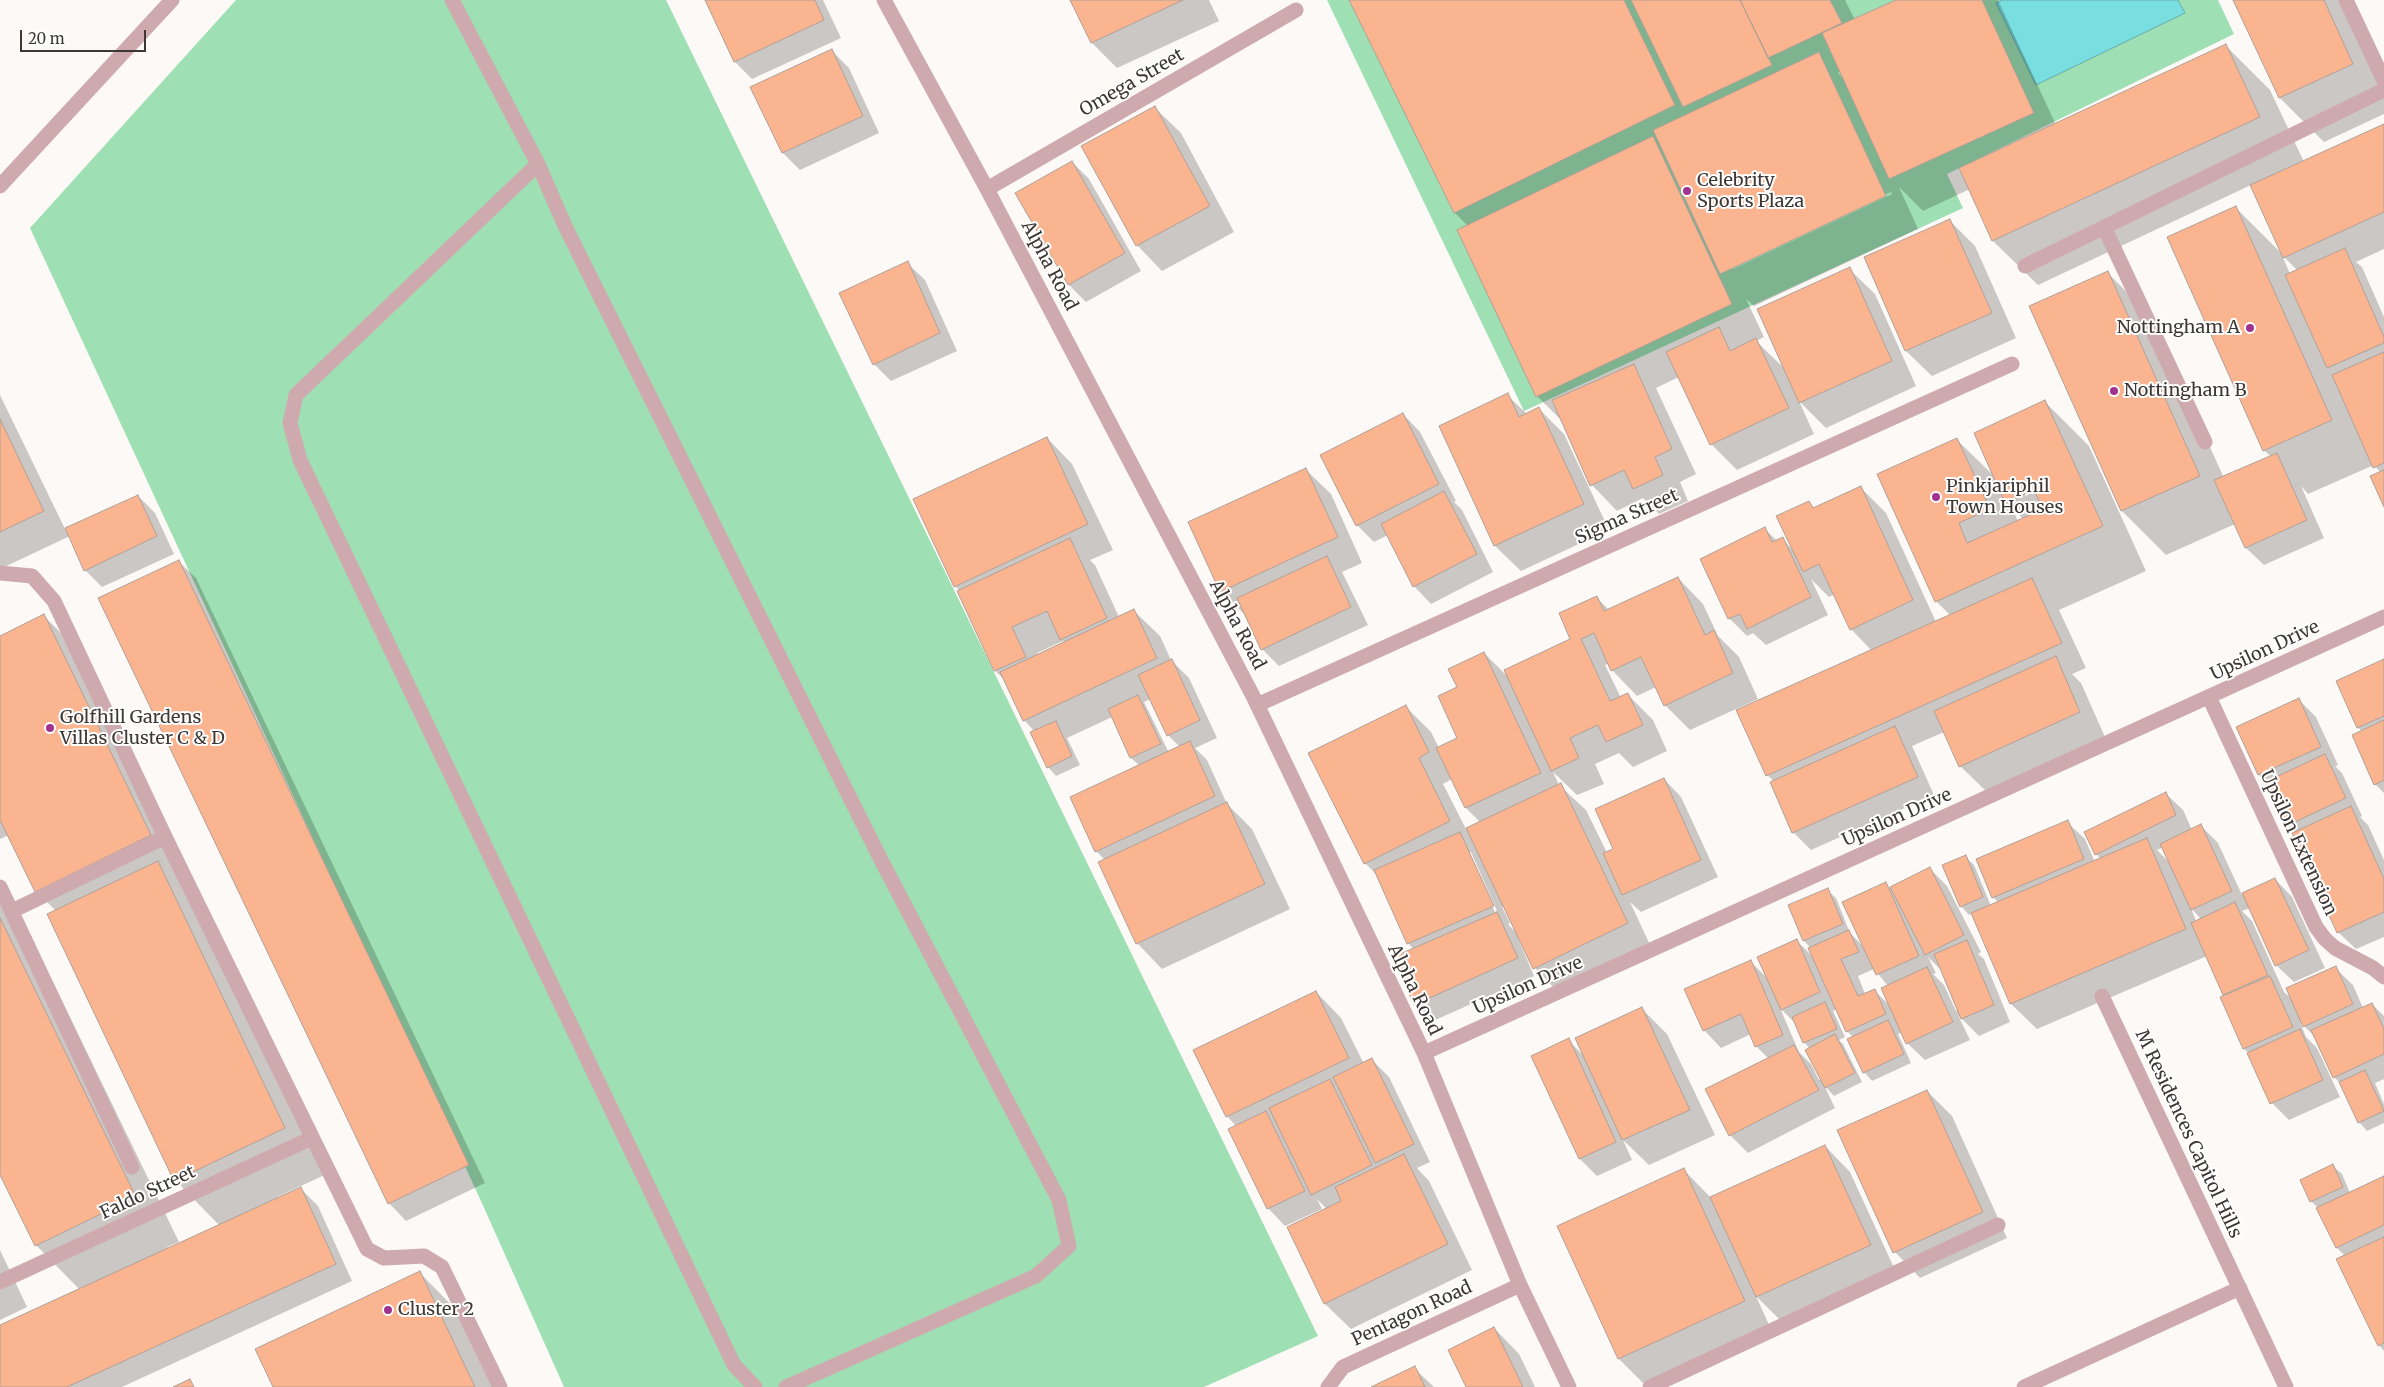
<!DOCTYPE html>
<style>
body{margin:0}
#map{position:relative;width:2384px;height:1387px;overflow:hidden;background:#fdf9f7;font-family:Merriweather,serif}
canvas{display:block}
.scale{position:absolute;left:20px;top:30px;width:126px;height:22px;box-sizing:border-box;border:2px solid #3e3734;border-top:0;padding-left:6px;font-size:15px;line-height:18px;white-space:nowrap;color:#3e3734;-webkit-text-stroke:4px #fff;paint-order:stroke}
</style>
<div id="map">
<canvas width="2384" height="1387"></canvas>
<div class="scale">20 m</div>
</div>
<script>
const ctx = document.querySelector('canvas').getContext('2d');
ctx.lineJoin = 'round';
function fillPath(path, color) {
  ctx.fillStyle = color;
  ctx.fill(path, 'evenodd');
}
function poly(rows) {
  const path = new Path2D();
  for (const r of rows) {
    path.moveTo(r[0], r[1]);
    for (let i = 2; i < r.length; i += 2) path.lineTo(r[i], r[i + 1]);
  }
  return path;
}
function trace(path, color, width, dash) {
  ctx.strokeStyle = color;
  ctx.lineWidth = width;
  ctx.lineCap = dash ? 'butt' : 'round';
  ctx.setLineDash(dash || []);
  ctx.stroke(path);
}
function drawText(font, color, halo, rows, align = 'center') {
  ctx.font = font + ' Merriweather,serif';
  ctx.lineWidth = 4;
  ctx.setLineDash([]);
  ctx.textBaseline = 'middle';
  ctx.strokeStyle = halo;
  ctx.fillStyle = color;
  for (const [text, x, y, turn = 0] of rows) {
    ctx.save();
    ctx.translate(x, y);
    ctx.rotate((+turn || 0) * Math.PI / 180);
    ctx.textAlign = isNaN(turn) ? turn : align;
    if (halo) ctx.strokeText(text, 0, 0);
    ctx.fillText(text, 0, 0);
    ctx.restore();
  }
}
fillPath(poly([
 [236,0,666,0,1318,1336,1204,1387,564,1387,481,1201,30,228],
 [1327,0,2218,0,2234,34,1947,174,1963,208,1524,411]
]), '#9ee0b3');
const water = poly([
 [2002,0,2178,0,2185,13,2036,85,1996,3,2002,0]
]);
fillPath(water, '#79dedf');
trace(water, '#67acac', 1);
fillPath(poly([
 [707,0,823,0,841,38,752,79,735,62],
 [1072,0,1209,0,1219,21,1117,68,1092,43],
 [1350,0,1845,0,1855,20,1899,0,1998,0,2056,125,2226,46,2270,90,2304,162,2384,126,2384,249,2356,262,2362,267,2384,317,2384,504,2381,473,2374,465,2308,494,2301,486,2324,538,2264,565,2246,548,2235,524,2166,555,2122,511,2031,307,2107,272,2151,317,2224,478,2271,457,2264,450,2236,208,2282,254,2251,185,2038,285,1993,241,1970,189,1923,211,1899,187,1918,229,1754,306,1746,299,1764,337,1756,341,1785,369,1849,269,1875,294,1916,386,1826,428,1799,401,1814,434,1737,470,1712,445,1679,377,1656,388,1696,474,1680,482,1688,501,1659,514,1643,498,1617,511,1592,485,1563,422,1537,396,1468,226,1455,213],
 [1841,71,1844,79,1838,73],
 [1891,192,1892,194,1733,269,1733,266],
 [2282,255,2298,271,2290,274],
 [2235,0,2346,0,2384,81,2384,114,2324,142,2280,98],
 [832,51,849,68,879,133,800,170,783,153,752,88],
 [1155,108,1181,133,1234,232,1162,271,1137,245],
 [1072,162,1089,179,1141,271,1086,302,1069,285],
 [1949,220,1975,246,2016,338,1932,376,1906,351,1866,258],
 [907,263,925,280,957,351,891,381,874,364],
 [0,395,65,529,138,496,155,513,174,554,102,587,85,570,70,536,0,569],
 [1507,395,1527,414,1539,409,1564,434,1609,530,1521,571,1495,546,1440,426],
 [2045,402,2089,446,2146,571,2059,610,2086,668,2072,674,2081,683,2105,737,1986,791,1960,766,1944,732,1912,746,1934,795,1811,850,1793,832,1774,781,1767,775,1872,651,1851,629,1835,594,1829,597,1811,579,1828,615,1766,645,1753,633,1747,636,1729,618,1765,529,1777,541,1782,539,1793,550,1809,503,1815,508,1860,487,1886,513,1936,622,1951,616,1936,601,1957,440,1996,478],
 [2039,487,2040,489,2025,496,2025,493],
 [2012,508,2013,508,2023,519,2018,521],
 [1403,414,1420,432,1456,501,1454,502,1462,510,1493,572,1431,604,1414,586,1388,535,1374,542,1357,525],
 [1047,438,1072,464,1113,550,1090,560,1095,565,1119,617,1134,611,1160,636,1171,660,1189,678,1217,738,1195,748,1207,760,1227,804,1252,829,1290,909,1162,969,1137,943,1105,860,1096,851,1140,766,1131,758,1112,717,1067,738,1080,765,1056,776,1048,767,1035,732,1024,720,1005,680,995,671,960,591,955,586],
 [1063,641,1065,643,1038,655,1037,653],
 [1151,699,1168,735,1180,747,1169,753,1144,702],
 [1305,469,1331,494,1362,563,1342,572,1368,625,1279,666,1262,649,1246,616,1221,591],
 [178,561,196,578,485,1183,406,1221,389,1203],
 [1678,578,1703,604,1718,636,1739,657,1758,699,1690,730,1665,705,1656,687,1637,696,1612,670,1609,663,1605,665,1621,698,1627,694,1653,720,1667,751,1633,767,1619,753,1595,764,1604,784,1577,795,1553,772,1559,785,1586,810,1607,853,1615,850,1664,779,1681,797,1718,877,1641,912,1630,902,1652,949,1560,994,1535,968,1519,935,1517,936,1534,976,1433,1021,1415,1004,1414,950,1408,943,1380,878,1365,863,1405,706,1431,732,1439,748,1459,739,1458,688,1484,653,1509,678,1572,639,1596,597,1609,610],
 [1452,779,1466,808,1480,822,1466,829,1443,784],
 [1468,852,1471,852,1497,911,1495,912],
 [1505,906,1518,935,1508,924,1510,923,1502,907],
 [44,616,88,660,194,880,181,886,329,1173,277,1197,278,1199,301,1189,318,1206,352,1281,122,1387,0,1387,0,1326,80,1290,36,1245,0,1172,0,893,19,912,179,1242,167,1247,168,1249,220,1226,175,1180,56,911,36,891,9,835,0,839,0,638],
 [2384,661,2384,793,2375,784,2362,732,2358,727],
 [2299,700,2316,717,2338,765,2335,766,2342,773,2362,816,2360,817,2368,825,2384,860,2384,937,2356,949,2338,932,2295,833,2287,826,2267,783,2259,775,2238,728],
 [2165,793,2183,810,2192,830,2201,826,2218,843,2242,895,2275,879,2292,897,2325,968,2294,982,2276,965,2250,908,2242,911,2252,921,2284,992,2292,999,2335,968,2353,985,2363,1008,2372,1004,2384,1016,2384,1079,2375,1083,2384,1104,2384,1123,2367,1131,2359,1122,2342,1085,2334,1077,2316,1038,2300,1022,2306,1037,2317,1048,2340,1097,2289,1120,2272,1103,2250,1054,2244,1049,2222,998,2225,997,2207,956,2037,1029,2011,1004,1972,913,1969,915,1961,906,1965,857,1974,865,1991,906,1999,903,1993,897,2067,822,2085,839,2095,862,2101,859,2096,854],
 [2163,847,2170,863,2157,850],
 [2191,908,2201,919,2196,921],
 [1930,869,1947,886,1981,952,1978,954,1984,959,2010,1022,1979,1036,1958,1015,1970,1040,1925,1060,1907,1043,1902,1032,1898,1034,1911,1063,1872,1081,1864,1072,1853,1037,1847,1031,1837,1009,1833,1011,1845,1037,1839,1040,1843,1044,1862,1082,1834,1096,1824,1085,1835,1108,1748,1153,1730,1135,1707,1090,1769,1059,1756,1046,1751,1034,1721,1048,1704,1030,1751,962,1768,979,1796,940,1814,958,1811,948,1804,941,1789,906,1827,890,1836,898,1850,933,1864,947,1885,883,1891,889],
 [1928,957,1941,970,1958,1010,1956,1011,1944,985,1933,974,1936,973],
 [1874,969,1888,986,1890,1006,1874,990,1865,994,1858,976],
 [1780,1008,1795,1023,1804,1042,1810,1049,1821,1079,1819,1080,1811,1064,1799,1052],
 [1316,992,1341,1018,1364,1064,1372,1060,1389,1077,1430,1162,1417,1168,1429,1181,1472,1270,1351,1329,1325,1304,1288,1227,1327,1209,1317,1199,1322,1209,1285,1226,1268,1208,1236,1126,1227,1116],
 [1642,1009,1667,1034,1715,1135,1649,1165,1623,1140,1632,1160,1597,1176,1580,1159,1568,1040,1583,1055],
 [1927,1091,1952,1116,2007,1238,1920,1278,1895,1252,1838,1131],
 [1825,1146,1850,1172,1895,1270,1782,1322,1756,1296,1770,1327,1644,1384,1619,1359,1684,1170,1711,1198],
 [2333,1166,2342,1174,2350,1193,2384,1177,2384,1351,2379,1345,2346,1257,2337,1248,2318,1208,2311,1201,2302,1181],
 [0,1250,27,1307,0,1320],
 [419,1272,463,1317,497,1387,275,1387],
 [1494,1328,1519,1354,1535,1387,1467,1387],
 [1414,1368,1434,1387,1374,1387]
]), '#0003');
const building = poly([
 [705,0,815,0,824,20,734,62,705,0],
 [1070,0,1183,0,1091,43,1070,0],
 [1349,0,1624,0,1675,105,1454,213,1349,0],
 [1631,0,1740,0,1772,65,1683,107,1631,0],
 [1740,0,1830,0,1842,23,1768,58,1740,0],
 [1896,0,1982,0,2034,113,1889,179,1822,33,1896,0],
 [2233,0,2324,0,2353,64,2279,98,2233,0],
 [2226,44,2260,117,1992,241,1959,168,2226,44],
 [832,49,863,116,782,153,750,87,832,49],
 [1819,52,1886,196,1720,274,1653,130,1819,52],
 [1155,106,1210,206,1136,246,1081,146,1155,106],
 [2384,124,2384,212,2283,258,2250,185,2384,124],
 [1653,136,1732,304,1536,397,1457,230,1653,136],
 [1072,161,1125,253,1068,285,1015,193,1072,161],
 [2236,206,2332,420,2263,451,2167,237,2236,206],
 [1950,219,1992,313,1905,351,1864,257,1950,219],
 [2345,248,2384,337,2384,343,2327,368,2285,275,2345,248],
 [908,261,940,333,873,365,839,293,908,261],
 [1850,267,1892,361,1799,403,1757,309,1850,267],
 [2108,271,2200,476,2121,511,2029,306,2108,271],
 [1719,327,1730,351,1756,338,1789,408,1710,445,1666,352,1719,327],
 [2384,352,2384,463,2373,468,2332,375,2384,352],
 [1634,364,1672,449,1655,457,1663,475,1633,489,1624,470,1590,486,1552,400,1634,364],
 [1508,393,1519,417,1539,407,1584,504,1494,546,1439,426,1508,393],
 [2045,400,2103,526,1935,602,1877,474,1957,438,1990,509,1959,523,1967,543,2043,509,2034,490,2005,503,1974,433,2045,400],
 [1403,413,1439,484,1356,526,1320,455,1403,413],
 [0,419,44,511,0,532,0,419],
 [1047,437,1088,524,954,587,913,499,1047,437],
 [2277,453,2307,520,2245,548,2214,480,2277,453],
 [1306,468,1338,537,1220,592,1188,522,1306,468],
 [2384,470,2384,507,2370,476,2384,470],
 [1861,486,1913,600,1850,630,1819,564,1803,572,1776,516,1809,501,1813,508,1861,486],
 [1444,491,1477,554,1413,587,1381,524,1444,491],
 [138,495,157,536,84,571,65,528,138,495],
 [1765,527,1772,542,1783,537,1811,597,1747,629,1740,614,1728,619,1700,559,1765,527],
 [1070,538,1107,618,1060,640,1047,611,1012,627,1026,657,994,671,957,591,1070,538],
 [1327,556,1351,607,1261,650,1237,598,1327,556],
 [179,560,469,1165,388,1204,98,598,179,560],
 [1678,577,1705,635,1714,630,1733,673,1664,706,1641,657,1611,671,1594,633,1581,639,1610,701,1628,693,1643,725,1606,742,1598,725,1570,738,1579,758,1551,771,1504,670,1570,639,1559,613,1597,596,1604,611,1678,577],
 [2032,578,2062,643,1766,776,1736,710,2032,578],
 [1134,609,1157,658,1023,721,1000,672,1134,609],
 [44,614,151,835,35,892,0,820,0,636,44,614],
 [1484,652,1541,773,1465,808,1436,748,1457,738,1438,696,1457,687,1448,669,1484,652],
 [2056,656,2080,712,1959,767,1934,711,2056,656],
 [1172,659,1200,720,1167,736,1138,675,1172,659],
 [2384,659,2384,716,2357,728,2336,681,2384,659],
 [1138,695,1161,744,1130,758,1108,709,1138,695],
 [2299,698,2321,747,2258,775,2236,727,2299,698],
 [1406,705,1429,752,1419,758,1450,821,1364,864,1308,753,1406,705],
 [2384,720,2384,780,2374,785,2352,735,2384,720],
 [1056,721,1072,756,1047,768,1030,732,1056,721],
 [1895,726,1918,777,1792,833,1770,782,1895,726],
 [1190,741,1215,796,1095,852,1070,797,1190,741],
 [2325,754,2346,798,2286,826,2265,782,2325,754],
 [1664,778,1701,860,1622,895,1603,853,1613,849,1595,809,1664,778],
 [1561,783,1628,923,1533,969,1466,828,1561,783],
 [2166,792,2176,815,2095,855,2084,832,2166,792],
 [1227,802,1265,884,1136,944,1098,862,1227,802],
 [2351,806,2384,879,2384,912,2337,933,2292,833,2351,806],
 [2068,820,2084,859,1992,898,1976,859,2068,820],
 [2201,824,2232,891,2191,910,2160,844,2201,824],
 [1460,832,1494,906,1407,944,1374,870,1460,832],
 [2147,838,2186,929,2010,1004,1971,913,2147,838],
 [1966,855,1983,897,1960,907,1942,865,1966,855],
 [158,861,285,1128,174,1181,47,914,158,861],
 [1930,867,1964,935,1925,955,1890,887,1930,867],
 [2275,878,2309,950,2275,966,2242,893,2275,878],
 [1886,882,1919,956,1876,975,1842,902,1886,882],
 [1828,888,1843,924,1803,941,1788,905,1828,888],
 [2235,902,2268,975,2223,995,2191,923,2235,902],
 [1497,912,1518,958,1414,1005,1393,957,1497,912],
 [0,918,136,1197,35,1246,0,1175,0,918],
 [1849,930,1859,952,1841,959,1858,996,1875,989,1886,1014,1846,1032,1808,948,1849,930],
 [1797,939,1820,992,1781,1010,1757,957,1797,939],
 [1967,940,1994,1005,1961,1019,1934,954,1967,940],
 [1751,960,1783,1035,1755,1047,1741,1014,1703,1031,1684,989,1751,960],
 [2336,966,2353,1004,2303,1027,2286,988,2336,966],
 [1927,967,1953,1022,1906,1044,1881,988,1927,967],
 [2270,976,2293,1027,2243,1049,2220,997,2270,976],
 [1316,991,1349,1058,1226,1117,1193,1050,1316,991],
 [1825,1002,1837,1029,1803,1043,1792,1017,1825,1002],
 [2372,1003,2384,1029,2384,1054,2333,1078,2311,1030,2372,1003],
 [1642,1007,1690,1110,1622,1140,1575,1038,1642,1007],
 [1888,1020,1904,1054,1863,1073,1847,1039,1888,1020],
 [2300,1029,2323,1080,2270,1104,2247,1053,2300,1029],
 [1835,1034,1855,1073,1825,1088,1805,1050,1835,1034],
 [1569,1038,1616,1142,1579,1159,1531,1056,1569,1038],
 [1794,1045,1819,1090,1729,1136,1705,1089,1794,1045],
 [1372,1058,1414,1144,1375,1163,1333,1077,1372,1058],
 [2365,1070,2384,1111,2358,1123,2339,1082,2365,1070],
 [1330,1079,1372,1165,1311,1195,1269,1108,1330,1079],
 [1927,1090,1983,1212,1893,1253,1837,1130,1927,1090],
 [1266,1111,1305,1191,1267,1209,1228,1129,1266,1111],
 [1825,1145,1871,1245,1756,1297,1710,1197,1825,1145],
 [1404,1154,1448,1244,1324,1304,1287,1227,1341,1201,1335,1187,1404,1154],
 [2333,1164,2343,1187,2310,1202,2300,1180,2333,1164],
 [1684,1168,1745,1301,1618,1359,1557,1226,1684,1168],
 [2384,1176,2384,1225,2336,1248,2316,1208,2384,1176],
 [301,1187,336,1264,67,1387,0,1387,0,1325,301,1187],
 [2384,1237,2384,1343,2378,1346,2336,1259,2384,1237],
 [420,1271,475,1387,273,1387,255,1349,420,1271],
 [1494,1327,1523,1387,1466,1387,1448,1350,1494,1327],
 [1415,1366,1425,1387,1371,1387,1415,1366],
 [190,1379,194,1387,173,1387,190,1379]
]);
fillPath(building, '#fab590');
trace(building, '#b09f96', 1);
trace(poly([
 [452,0,538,164,565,226,879,856,1059,1200,1069,1246,1036,1276,786,1387],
 [2346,0,2384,81],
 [538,164,296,395,290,423,300,460,734,1365,755,1387],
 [2104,227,2205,442],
 [2025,266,2384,90],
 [0,573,32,576,54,601,165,837,367,1249,384,1258,424,1256,442,1267,500,1387],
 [2209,697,2316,927,2325,939,2335,948,2373,968,2384,977],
 [0,887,132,1167],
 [12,911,165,837],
 [0,1282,312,1138]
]), '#ceaaaf', 15);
trace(poly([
 [884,0,987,189,1253,696,1424,1053,1520,1285,1569,1387],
 [0,186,172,0],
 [987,189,1296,10],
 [1257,705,2012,364],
 [2102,996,2286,1387],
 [1424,1053,2384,617],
 [1328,1387,1343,1367,1520,1285],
 [1650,1387,1998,1225],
 [2024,1387,2240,1288]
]), '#ceaaaf', 15);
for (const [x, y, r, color] of [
 [1687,191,5,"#a13290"],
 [2250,328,5,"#a13290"],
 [2114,391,5,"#a13290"],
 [1936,497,5,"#a13290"],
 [50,728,5,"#a13290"],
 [388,1310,5,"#a13290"]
]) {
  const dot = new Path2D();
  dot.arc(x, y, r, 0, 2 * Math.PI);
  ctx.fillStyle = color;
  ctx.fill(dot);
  trace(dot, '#fff', 2);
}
drawText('18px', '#3e3734', '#fff', [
 ["Omega Street",1132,83,-30],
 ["Alpha Road",1049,266,62],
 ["Sigma Street",1627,517,-24],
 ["Alpha Road",1237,625,62],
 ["Upsilon Drive",2265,651,-25],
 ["Upsilon Drive",1897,818,-24],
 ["Upsilon Extension",2298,843,65],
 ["Upsilon Drive",1528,986,-24],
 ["Alpha Road",1414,990,64],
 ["M Residences Capitol Hills",2188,1134,65],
 ["Faldo Street",148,1193,-25],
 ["Pentagon Road",1412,1314,-25]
]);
drawText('18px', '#3e3734', '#fff', [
 ["Celebrity",1697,181],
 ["Sports Plaza",1697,202],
 ["Nottingham A",2240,328,"right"],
 ["Nottingham B",2124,391],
 ["Pinkjariphil",1946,487],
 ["Town Houses",1946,508],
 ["Golfhill Gardens",60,718],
 ["Villas Cluster C & D",60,739],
 ["Cluster 2",398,1310]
], 'left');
</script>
